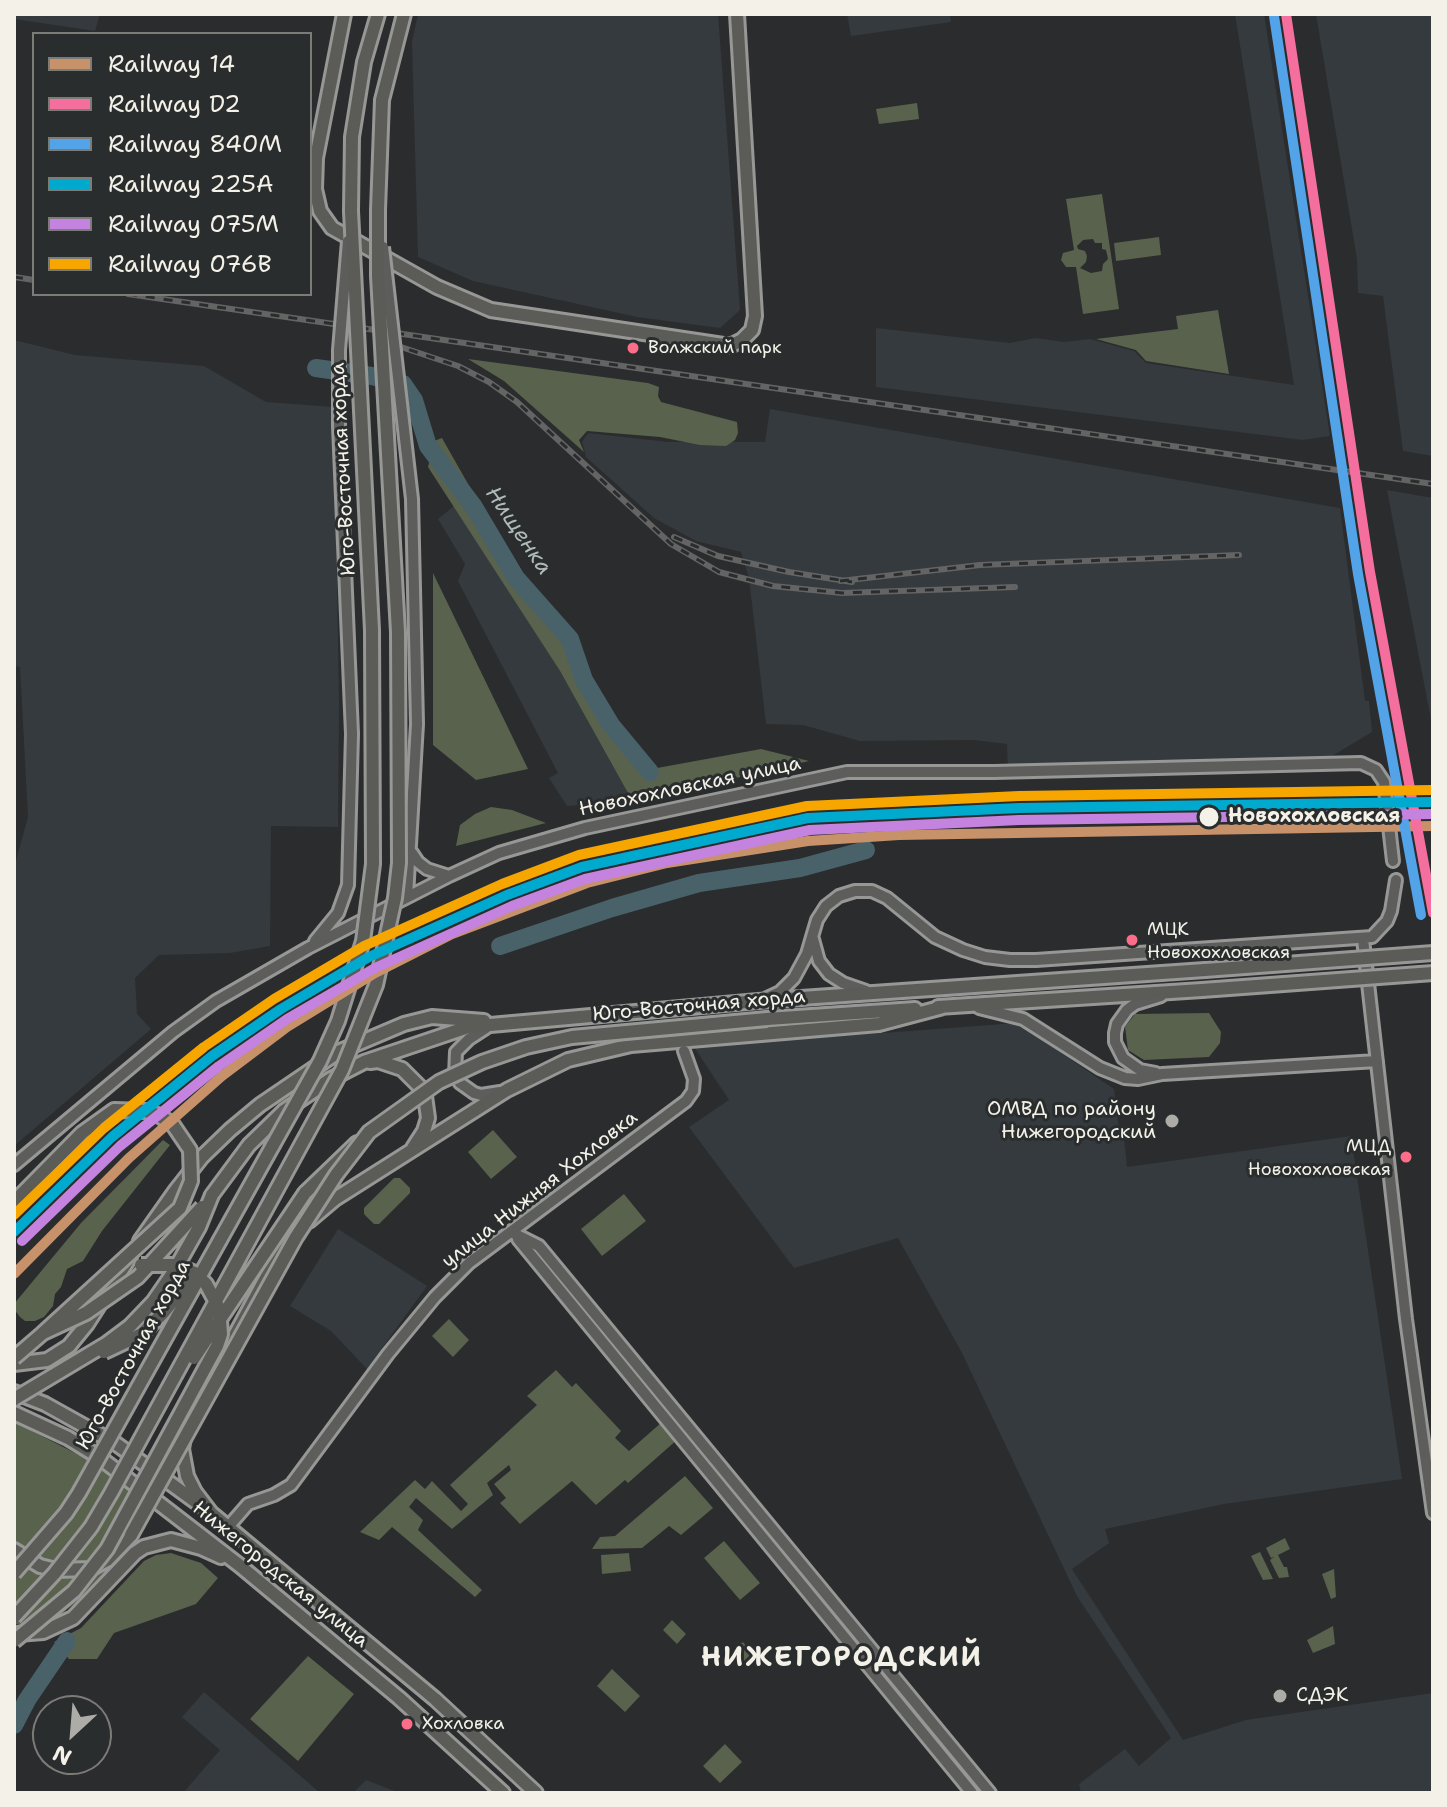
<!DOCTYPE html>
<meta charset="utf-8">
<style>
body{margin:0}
#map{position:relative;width:1447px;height:1807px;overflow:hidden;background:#2b2c2d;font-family:"Shantell Sans",sans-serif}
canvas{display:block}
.frame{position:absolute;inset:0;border:16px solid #f4f1e8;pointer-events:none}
.legend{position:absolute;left:32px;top:32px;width:280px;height:264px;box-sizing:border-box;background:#2a2d2e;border:2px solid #7b7b78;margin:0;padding:10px 14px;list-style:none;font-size:24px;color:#f4f1e8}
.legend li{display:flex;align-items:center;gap:16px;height:40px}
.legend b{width:40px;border:2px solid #7b7b78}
.north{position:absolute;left:32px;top:1695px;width:80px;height:80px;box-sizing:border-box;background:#2a2d2e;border:2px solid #7b7b78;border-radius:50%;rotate:206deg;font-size:22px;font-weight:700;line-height:32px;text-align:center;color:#f4f1e8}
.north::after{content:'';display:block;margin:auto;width:28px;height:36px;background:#aeaca7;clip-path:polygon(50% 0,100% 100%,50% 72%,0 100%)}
</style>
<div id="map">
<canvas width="1447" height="1807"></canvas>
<div class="frame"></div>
<ul class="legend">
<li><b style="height:10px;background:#c7916a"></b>Railway 14</li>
<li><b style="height:10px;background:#f56f9e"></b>Railway D2</li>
<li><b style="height:10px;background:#53a3e8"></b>Railway 840М</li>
<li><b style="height:10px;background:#00a9ce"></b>Railway 225А</li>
<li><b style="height:10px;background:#c483df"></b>Railway 075М</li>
<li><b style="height:10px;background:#f7a600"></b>Railway 076В</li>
</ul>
<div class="north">N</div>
</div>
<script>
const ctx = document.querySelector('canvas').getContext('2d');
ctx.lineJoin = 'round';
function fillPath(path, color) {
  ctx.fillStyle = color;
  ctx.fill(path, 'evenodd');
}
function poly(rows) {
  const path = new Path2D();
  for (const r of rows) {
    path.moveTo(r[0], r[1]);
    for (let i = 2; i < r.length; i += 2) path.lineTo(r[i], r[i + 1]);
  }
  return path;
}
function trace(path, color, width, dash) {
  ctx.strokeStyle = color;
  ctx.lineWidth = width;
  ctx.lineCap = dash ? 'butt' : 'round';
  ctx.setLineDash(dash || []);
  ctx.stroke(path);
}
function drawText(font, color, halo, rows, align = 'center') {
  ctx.font = font + ' "Shantell Sans",sans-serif';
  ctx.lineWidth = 6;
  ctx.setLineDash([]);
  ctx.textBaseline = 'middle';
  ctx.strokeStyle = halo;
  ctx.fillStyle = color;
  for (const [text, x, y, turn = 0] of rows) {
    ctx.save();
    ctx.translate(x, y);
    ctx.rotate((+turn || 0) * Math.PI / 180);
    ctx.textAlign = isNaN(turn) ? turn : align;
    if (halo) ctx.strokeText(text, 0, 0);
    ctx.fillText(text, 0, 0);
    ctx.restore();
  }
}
fillPath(poly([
 [14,14,100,14,95,31,14,19],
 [418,14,718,14,740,310,720,328,637,317,473,281,418,257,412,42],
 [847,14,950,14,951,22,851,36],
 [1235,14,1264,14,1330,436,1303,440,876,387,876,328,1010,343,1035,338,1064,342,1090,339,1134,351,1146,363,1294,385],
 [1316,14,1433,14,1433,456,1403,451,1383,296,1358,293,1357,259],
 [14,340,75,355,204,366,266,402,334,407,339,701,338,827,271,826,270,946,230,953,159,955,135,978,137,1014,151,1029,14,1146,14,868,28,817,20,667,14,666],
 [770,409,1340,508,1365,701,1369,701,1372,732,1327,759,1008,769,1007,744,974,740,860,741,803,725,766,724,749,578,741,552,696,541,654,518,586,457,582,442,588,433,668,442,765,442],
 [1387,490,1433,498,1433,730],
 [454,506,560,671,633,802,567,806,549,778,558,773,458,581,465,564,438,519],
 [1017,1023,1114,1089,1120,1138,1124,1138,1127,1167,1351,1136,1402,1479,1224,1504,1105,1529,1109,1543,1072,1569,1183,1740,1246,1720,1433,1693,1433,1793,1081,1793,1079,1784,1125,1749,1139,1766,1171,1738,1077,1596,962,1353,898,1238,794,1268,689,1127,729,1100,694,1047],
 [338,1229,427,1286,367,1369,331,1331,290,1306],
 [204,1692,320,1793,183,1793,220,1750,182,1717],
 [366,1780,397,1792,398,1793,353,1793]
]), '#353a3e');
fillPath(poly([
 [917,103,919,119,879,124,876,109],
 [1102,194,1119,309,1083,314,1076,267,1066,267,1061,260,1063,253,1074,250,1066,199],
 [1093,239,1095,243,1102,243,1102,249,1106,250,1108,259,1103,264,1102,271,1091,273,1080,268,1086,262,1087,256,1085,251,1078,249,1077,246,1083,240],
 [1159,237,1161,255,1116,261,1114,243],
 [1218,310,1229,374,1146,361,1136,350,1096,339,1178,329,1176,316],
 [468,359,648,383,659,387,658,396,661,402,737,422,738,433,735,440,726,446,700,445,660,437,587,431,579,440,584,452,504,381],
 [442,438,506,551,619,723,657,768,761,749,809,761,633,802,560,671,428,467,434,441],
 [433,573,528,769,476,780,433,745],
 [491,807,512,810,546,823,456,846,460,825,475,814],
 [1209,1013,1221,1032,1220,1043,1209,1057,1144,1060,1128,1050,1125,1027,1135,1014],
 [493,1130,517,1157,491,1179,468,1152],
 [163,1140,170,1145,102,1231,83,1261,67,1269,61,1287,55,1294,53,1306,44,1317,35,1321,25,1321,20,1317,14,1309,14,1304,81,1223],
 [394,1178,400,1178,410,1188,410,1193,379,1224,374,1224,364,1214,364,1208],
 [624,1194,646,1221,602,1256,581,1229],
 [449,1319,469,1340,453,1357,432,1336],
 [556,1370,572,1387,576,1383,621,1431,615,1438,629,1451,662,1422,678,1439,628,1483,625,1480,596,1505,572,1481,520,1524,500,1503,506,1498,494,1484,511,1470,509,1465,487,1483,493,1495,452,1529,416,1498,409,1507,423,1520,418,1530,482,1590,475,1597,392,1527,379,1540,360,1532,415,1480,425,1489,432,1481,461,1511,468,1504,450,1485,537,1405,527,1396],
 [14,1422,87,1459,143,1501,114,1546,104,1555,88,1563,57,1564,42,1560,14,1542],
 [685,1476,713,1508,681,1535,669,1526,642,1548,592,1549,600,1537,615,1536],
 [1285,1538,1290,1549,1278,1555,1284,1567,1287,1567,1289,1577,1279,1578,1270,1560,1274,1557,1271,1558,1266,1548],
 [724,1541,760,1583,740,1600,704,1558],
 [1260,1552,1273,1579,1263,1580,1251,1556],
 [171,1553,201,1563,218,1578,196,1604,114,1633,97,1659,69,1659,54,1642,81,1628,144,1561,156,1555],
 [629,1553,631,1571,602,1574,601,1555],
 [14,1558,37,1572,55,1577,92,1575,111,1566,75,1603,59,1616,41,1623,21,1625,14,1624],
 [1334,1569,1336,1597,1331,1599,1322,1574],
 [672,1620,686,1634,677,1644,663,1630],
 [1333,1626,1335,1644,1313,1653,1307,1640],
 [743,1642,758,1661,747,1669,732,1650],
 [308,1656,354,1694,298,1761,250,1719],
 [612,1669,640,1696,625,1712,597,1686],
 [725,1744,742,1762,720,1783,703,1766]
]), '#59624d');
trace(poly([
 [316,368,372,376,403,384,414,400,428,446,474,507,516,578,570,639,584,680,611,725,650,772],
 [500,946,612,908,699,883,800,868,866,850],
 [14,1725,27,1700,67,1641]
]), '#49626a', 18);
const minor = poly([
 [412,853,418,862,427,869,449,876],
 [407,896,417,724],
 [813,939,819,961,829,974,843,983,866,991],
 [1363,939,1406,1319,1433,1513],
 [315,941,338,913,348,885,352,734],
 [767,998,780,992,794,978,807,954,817,920,826,906,839,896,855,891,872,891,887,898,935,937,963,950,985,957,1010,960,1036,960,1372,937,1387,921,1391,911,1396,880],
 [979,1008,1023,1019,1100,1068,1125,1078,1138,1079,1162,1074,1377,1061],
 [486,1028,469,1039,456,1052,455,1075,460,1083,474,1093,481,1095,500,1092],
 [1156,1073,1140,1070,1123,1058,1115,1042,1115,1033,1117,1024,1127,1010,1135,1004,1161,996],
 [14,1165,173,1032,216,1001,308,948,449,876,499,853,585,828,847,772,994,772,1361,763,1376,770,1384,782,1393,861],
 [511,1232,539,1246,990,1793],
 [518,1239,972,1793],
 [228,1527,248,1504,274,1495,291,1485,388,1354,435,1297,469,1263,686,1101,693,1091,694,1079,684,1051]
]);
const major = poly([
 [344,14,316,158,315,189,320,211,332,228,437,287,491,310,730,346,742,340,752,330,755,316,737,14],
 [378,210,382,100,404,14],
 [351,211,352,137,364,62,378,14],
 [938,1007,1202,990],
 [767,1019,915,1009],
 [370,1062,378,1061,402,1069,419,1086,425,1096,428,1118,424,1131,413,1148],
 [305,1193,357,1143],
 [212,1195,249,1145,284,1111,331,1079,364,1062,468,1027,758,1001,1205,970],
 [309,1221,335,1199,507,1090,568,1060,631,1045,879,1024,943,1007],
 [220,1240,273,1145],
 [140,1241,176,1190,202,1157,230,1130,260,1105,338,1052,404,1024,432,1017,484,1021],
 [14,1364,47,1360,69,1346,87,1324,130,1257],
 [14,1392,45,1404,115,1443,211,1513,435,1699,536,1793],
 [14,1413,68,1438,99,1457,239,1565,399,1698,503,1793],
 [211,1513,195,1492,187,1476,182,1449,186,1426,273,1265,286,1246],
 [14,1550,40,1566,56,1570,90,1569,107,1560,131,1535],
 [17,1634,43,1632,73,1618,135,1553,144,1547,171,1540,201,1548,221,1557]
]);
trace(minor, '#979796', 16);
trace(major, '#979796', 18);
trace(minor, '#5d5d5c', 10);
trace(major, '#5b5b57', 12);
const rail = poly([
 [14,277,34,280],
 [128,294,1433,484],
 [392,344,458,366,489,382,517,402,671,544,719,572,773,586,842,593,1015,587],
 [674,537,718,556,789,572,852,582],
 [840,581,980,565,1239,555]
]);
trace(rail, '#646464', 6);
trace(rail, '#2a2d2e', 3, [9]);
const minorBridge = poly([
 [348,241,339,350,339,426,352,734],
 [383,247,412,499,417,724]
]);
const majorBridge = poly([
 [1205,970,1433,953],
 [1202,990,1433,973],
 [273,1145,320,1061,338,1021,363,941,373,864,372,630,351,211],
 [14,1202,82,1133,114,1110,146,1111,160,1116,173,1125,190,1150,191,1181,180,1208,43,1333],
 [104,1352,142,1334,163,1313,194,1275],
 [14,1358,43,1333,86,1313,138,1277,202,1207],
 [194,1358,305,1193],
 [14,1399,106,1344,130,1326,153,1302,173,1273,199,1227,212,1195],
 [131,1535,296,1237,336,1175,369,1132,439,1082,482,1062,526,1047,572,1037,767,1019],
 [14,1573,66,1513,79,1493,220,1240],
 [14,1617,54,1574,91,1527,111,1493,342,1070,376,985,395,898,399,863,398,632,378,276,378,210],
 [14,1641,74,1591,107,1549,217,1346,221,1334,219,1308,206,1284,195,1273,174,1265,141,1265]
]);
trace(minorBridge, '#979796', 16, []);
trace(majorBridge, '#979796', 18, []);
trace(minorBridge, '#5d5d5c', 10);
trace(majorBridge, '#5b5b57', 12);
trace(poly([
 [14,1274,129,1158,222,1076,287,1027,375,973,452,934,587,883,667,863,808,841,899,835,1433,826]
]), '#c7916a', 10);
trace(poly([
 [1286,14,1370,572,1433,913]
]), '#f56f9e', 10);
trace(poly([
 [1274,16,1358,574,1421,915]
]), '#53a3e8', 10);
trace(poly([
 [14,1232,112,1137,212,1056,281,1009,369,957,507,895,582,867,808,818,1019,808,1433,802]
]), '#00a9ce', 10);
trace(poly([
 [22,1241,120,1146,219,1066,287,1019,375,968,512,906,585,879,810,830,1019,820,1433,814]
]), '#c483df', 10);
trace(poly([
 [14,1215,104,1128,204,1047,274,999,364,946,502,884,579,855,807,806,1019,796,1433,790]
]), '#f7a600', 10);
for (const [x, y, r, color] of [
 [633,348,7,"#fb6d88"],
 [1209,817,11,"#f4f1e8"],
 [1132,940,7,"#fb6d88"],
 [1172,1121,8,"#aeaca7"],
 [1406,1157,7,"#fb6d88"],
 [1280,1696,8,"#aeaca7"],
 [407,1724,7,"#fb6d88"]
]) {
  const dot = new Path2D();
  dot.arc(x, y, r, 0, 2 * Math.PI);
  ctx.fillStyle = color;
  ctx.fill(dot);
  trace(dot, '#2a2d2e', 3);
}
drawText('18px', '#f4f1e8', '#2a2d2e', [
 ["Волжский парк",648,348],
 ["МЦК",1147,930],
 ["Новохохловская",1147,953],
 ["МЦД",1391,1147,"right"],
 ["Новохохловская",1391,1170,"right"],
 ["Хохловка",422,1724]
], 'left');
drawText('20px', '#f4f1e8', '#2a2d2e', [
 ["Юго-Восточная хорда",344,469,-93],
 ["Новохохловская улица",690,787,-12],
 ["Юго-Восточная хорда",699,1006,-5],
 ["улица Нижняя Хохловка",540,1190,-38],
 ["Юго-Восточная хорда",134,1355,-61],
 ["Нижегородская улица",280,1575,39]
]);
drawText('bold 20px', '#f4f1e8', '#2a2d2e', [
 ["Новохохловская",1228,817]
], 'left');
drawText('20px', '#f4f1e8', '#2a2d2e', [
 ["ОМВД по району",1156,1110],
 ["Нижегородский",1156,1133],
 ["СДЭК",1296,1696,"left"]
], 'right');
drawText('italic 22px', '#b1bab8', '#2a2d2e', [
 ["Нищенка",518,531,56]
]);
ctx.letterSpacing = '2px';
drawText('bold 28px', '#f4f1e8', '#2a2d2e', [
 ["НИЖЕГОРОДСКИЙ",842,1659]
]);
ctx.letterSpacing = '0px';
</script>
